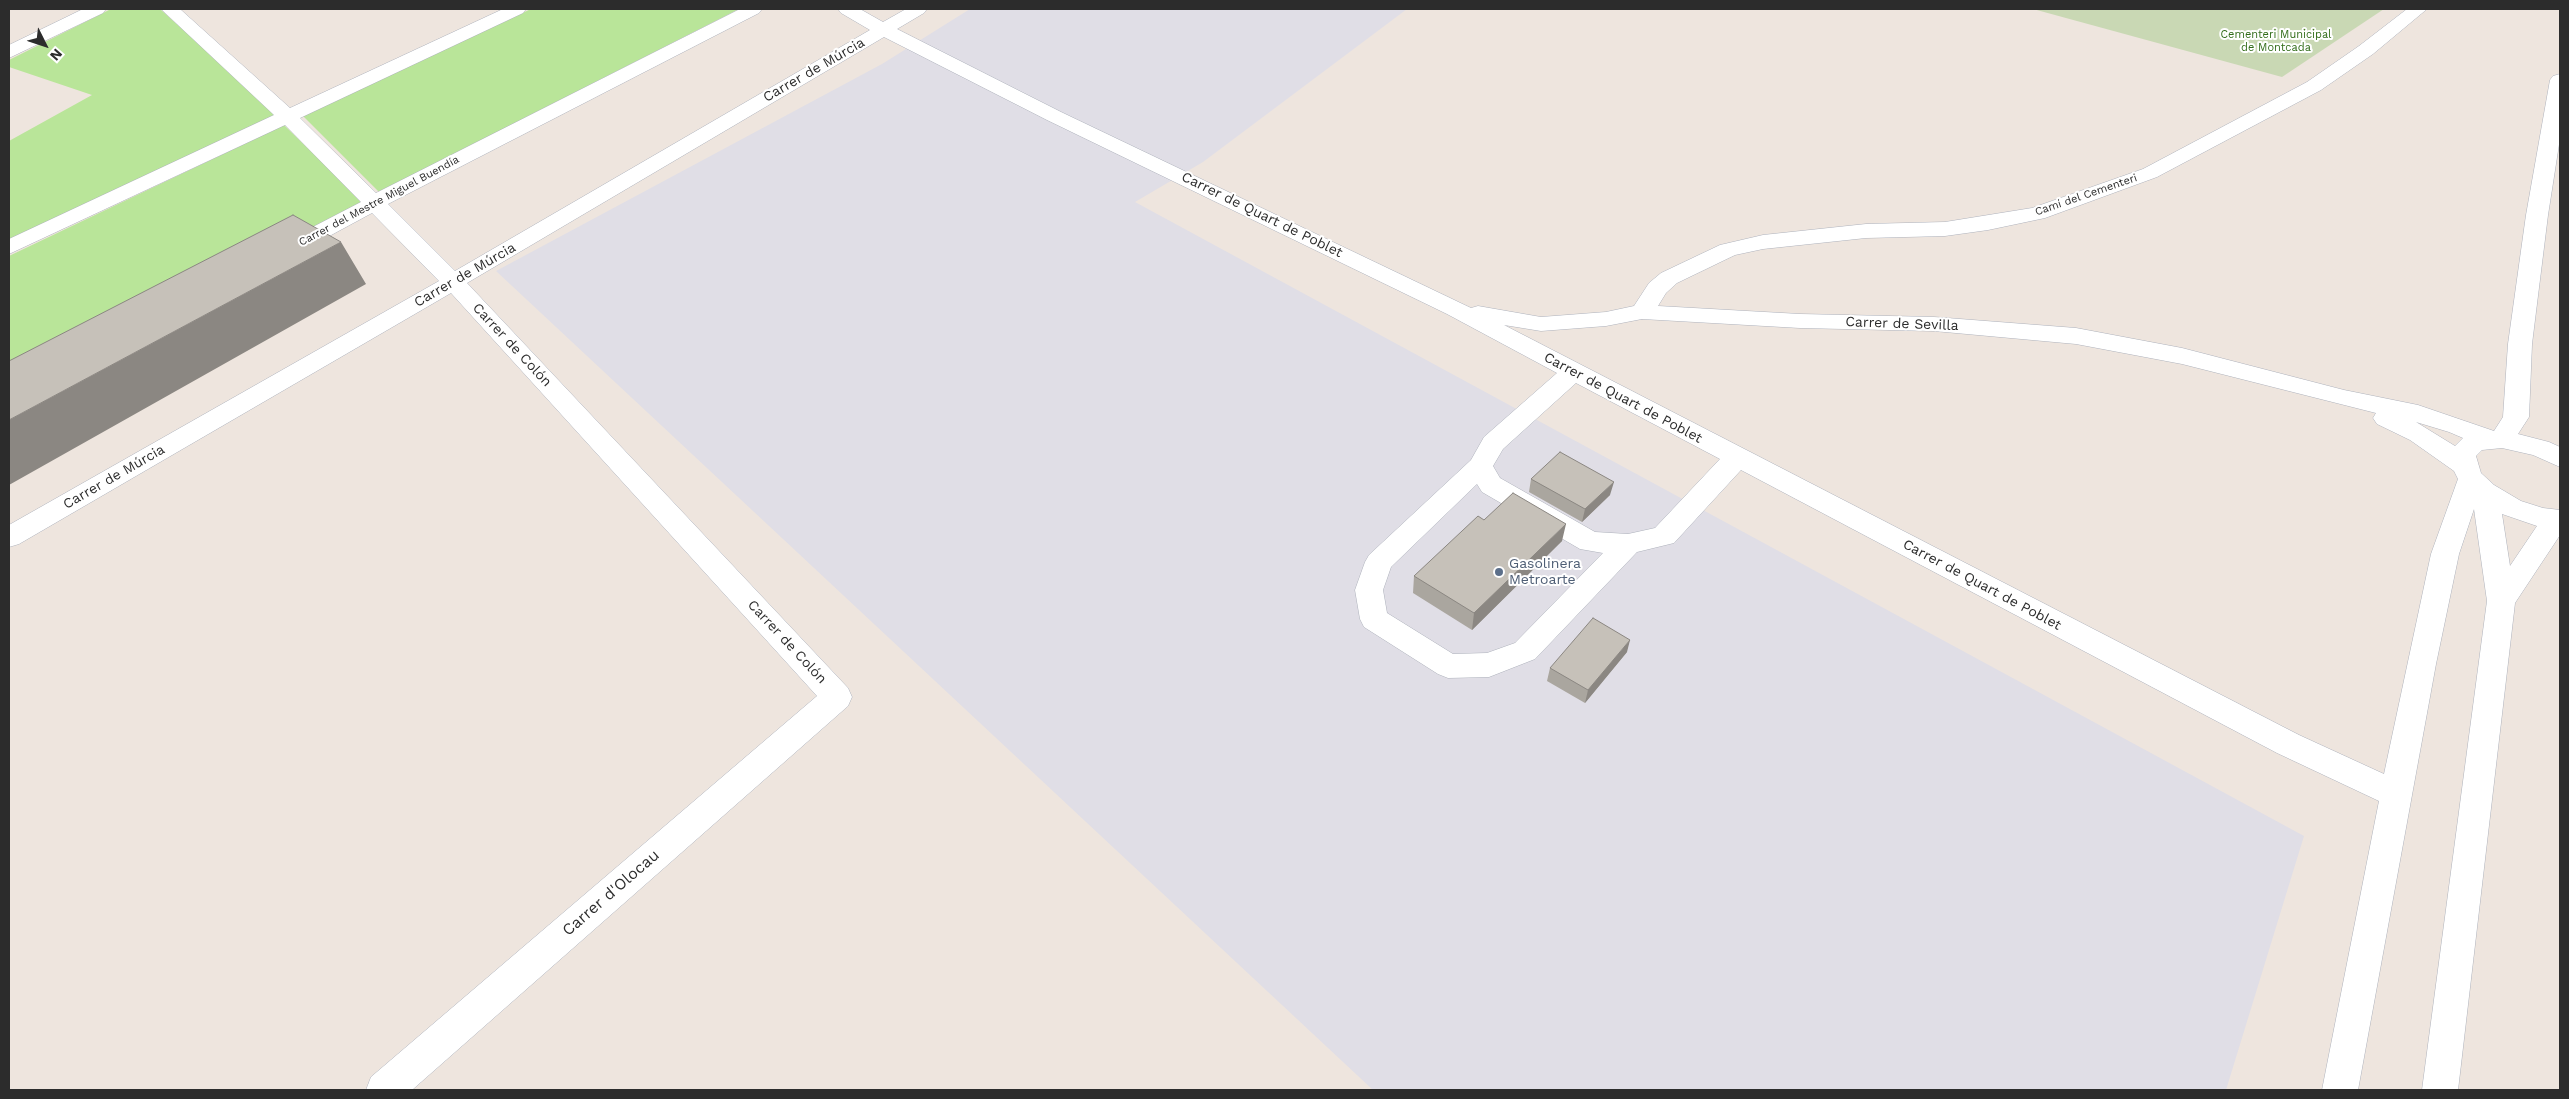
<!DOCTYPE html>
<meta charset="utf-8">
<style>
body{margin:0}
#map{position:relative;width:2569px;height:1099px;overflow:hidden;background:#eee5de;font-family:"Work Sans",sans-serif}
canvas{display:block}
.frame{position:absolute;inset:0;border:10px solid #2c2c2c;pointer-events:none}
.north{position:absolute;left:20px;top:20px;width:50px;height:50px;-webkit-text-stroke:4px #fff;paint-order:stroke;rotate:131deg;font-size:14px;font-weight:700;line-height:20px;text-align:center;color:#2c2c2c}
.north::after{content:'';display:block;margin:auto;width:18px;height:22px;background:#2c2c2c;clip-path:polygon(50% 0,100% 100%,50% 72%,0 100%)}
</style>
<div id="map">
<canvas width="2569" height="1099"></canvas>
<div class="frame"></div>
<div class="north">N</div>
</div>
<script>
const ctx = document.querySelector('canvas').getContext('2d');
ctx.lineJoin = 'round';
function fillPath(path, color) {
  ctx.fillStyle = color;
  ctx.fill(path, 'evenodd');
}
function poly(rows) {
  const path = new Path2D();
  for (const r of rows) {
    path.moveTo(r[0], r[1]);
    for (let i = 2; i < r.length; i += 2) path.lineTo(r[i], r[i + 1]);
  }
  return path;
}
function trace(path, color, width, dash) {
  ctx.strokeStyle = color;
  ctx.lineWidth = width;
  ctx.lineCap = dash ? 'butt' : 'round';
  ctx.setLineDash(dash || []);
  ctx.stroke(path);
}
function drawText(font, color, halo, rows, align = 'center') {
  ctx.font = font + ' "Work Sans",sans-serif';
  ctx.lineWidth = 4;
  ctx.setLineDash([]);
  ctx.textBaseline = 'middle';
  ctx.strokeStyle = halo;
  ctx.fillStyle = color;
  for (const [text, x, y, turn = 0] of rows) {
    ctx.save();
    ctx.translate(x, y);
    ctx.rotate((+turn || 0) * Math.PI / 180);
    ctx.textAlign = isNaN(turn) ? turn : align;
    if (halo) ctx.strokeText(text, 0, 0);
    ctx.fillText(text, 0, 0);
    ctx.restore();
  }
}
fillPath(poly([
 [970,9,1407,9,1203,162,1135,202,2304,836,2226,1090,1373,1090,496,271,882,64]
]), '#e0dee6');
fillPath(poly([
 [111,9,160,9,281,117,9,242,9,141,92,95,9,67,9,60],
 [531,9,739,9,379,192,303,116],
 [284,125,363,202,9,385,9,256]
]), '#b9e599');
fillPath(poly([
 [2033,9,2384,9,2282,77]
]), '#c9d8b4');
const minor = poly([
 [83,9,106,9,103,13,9,58,9,45,83,9],
 [161,9,180,9,290,108,503,9,526,9,523,13,300,118,376,193,740,9,762,9,759,13,388,204,455,271,870,30,841,13,838,9,860,9,883,22,906,9,927,9,924,13,897,29,1061,112,1471,308,1478,306,1541,317,1606,312,1634,306,1649,283,1661,273,1720,245,1763,235,1866,224,1945,222,2032,208,2143,169,2307,82,2359,46,2407,9,2427,9,2373,54,2321,90,2157,177,2045,218,1988,230,1945,236,1866,238,1763,249,1735,255,1677,283,1666,293,1658,306,1800,314,1934,317,2076,328,2182,348,2344,390,2418,405,2494,431,2503,417,2508,344,2526,215,2550,80,2553,76,2560,74,2560,138,2548,215,2532,344,2529,417,2518,434,2549,442,2560,447,2560,467,2533,455,2502,448,2482,450,2476,456,2481,473,2494,485,2521,501,2543,508,2560,510,2560,535,2515,603,2458,1090,2422,1090,2487,601,2474,509,2459,554,2436,664,2358,1090,2322,1090,2379,801,2277,753,1741,470,1674,543,1637,552,1535,659,1489,677,1448,678,1438,674,1364,627,1360,619,1355,590,1365,562,1369,555,1471,460,1484,437,1557,373,1447,314,1047,120,884,37,467,283,848,688,852,697,848,706,412,1090,366,1090,371,1077,817,696,451,293,19,544,9,547,9,525,439,281,372,213,296,254,288,256,280,254,277,249,280,244,361,202,285,125,9,254,9,239,274,115,161,9],
 [1642,319,1800,328,1934,331,2076,344,2182,364,2376,413,2373,418,2377,424,2410,440,2454,471,2458,479,2431,554,2384,774,2299,735,1504,325,1541,331,1606,326,1642,319],
 [1576,383,1720,459,1655,528,1628,534,1595,532,1500,478,1493,466,1503,449,1576,383],
 [2416,422,2449,432,2463,438,2455,446,2416,422],
 [1477,484,1482,492,1580,549,1603,553,1515,643,1487,653,1453,654,1387,613,1383,590,1391,567,1477,484],
 [2502,514,2537,526,2510,566,2502,514]
]);
trace(minor, '#aeb2bc', 1);
fillPath(minor, '#fff');
fillPath(poly([
 [1531,479,1610,495,1582,522,1529,492],
 [1484,520,1562,541,1472,630,1413,593,1414,576],
 [1627,652,1585,703,1547,681,1550,668]
]), '#aaa69f');
fillPath(poly([
 [341,242,366,284,9,485,9,420],
 [1614,482,1610,495,1582,522,1585,509],
 [1566,524,1562,541,1472,630,1474,613],
 [1630,640,1627,652,1585,703,1588,690]
]), '#8b8782');
const building = poly([
 [293,215,341,242,9,420,9,361,293,215],
 [1560,452,1614,482,1585,509,1531,479,1560,452],
 [1513,493,1566,524,1474,613,1414,576,1478,516,1484,520,1513,493],
 [1593,618,1630,640,1588,690,1550,668,1593,618]
]);
fillPath(building, '#c6c1b9');
trace(building, '#8b8782', 1);
for (const [x, y, r, color] of [
 [1499,572,5,"#5c6f8a"]
]) {
  const dot = new Path2D();
  dot.arc(x, y, r, 0, 2 * Math.PI);
  ctx.fillStyle = color;
  ctx.fill(dot);
  trace(dot, '#fff', 2);
}
drawText('11px', '#316c19', '#fff', [
 ["Cementeri Municipal",2276,35],
 ["de Montcada",2276,48]
]);
drawText('11px', '#2c2c2c', '#fff', [
 ["Camí del Cementeri",2086,195,-19],
 ["Carrer del Mestre Miguel Buendía",379,201,-28]
]);
drawText('14px', '#2c2c2c', '#fff', [
 ["Carrer de Múrcia",814,70,-30],
 ["Carrer de Quart de Poblet",1262,215,26],
 ["Carrer de Múrcia",465,275,-30],
 ["Carrer de Sevilla",1902,324,2],
 ["Carrer de Colón",512,345,47],
 ["Carrer de Quart de Poblet",1623,398,28],
 ["Carrer de Múrcia",114,477,-30],
 ["Carrer de Quart de Poblet",1982,585,28],
 ["Carrer de Colón",787,642,47]
]);
drawText('14px', '#4e5e75', '#fff', [
 ["Gasolinera",1509,564],
 ["Metroarte",1509,580]
], 'left');
drawText('16px', '#2c2c2c', '#fff', [
 ["Carrer d'Olocau",611,893,-41]
]);
</script>
